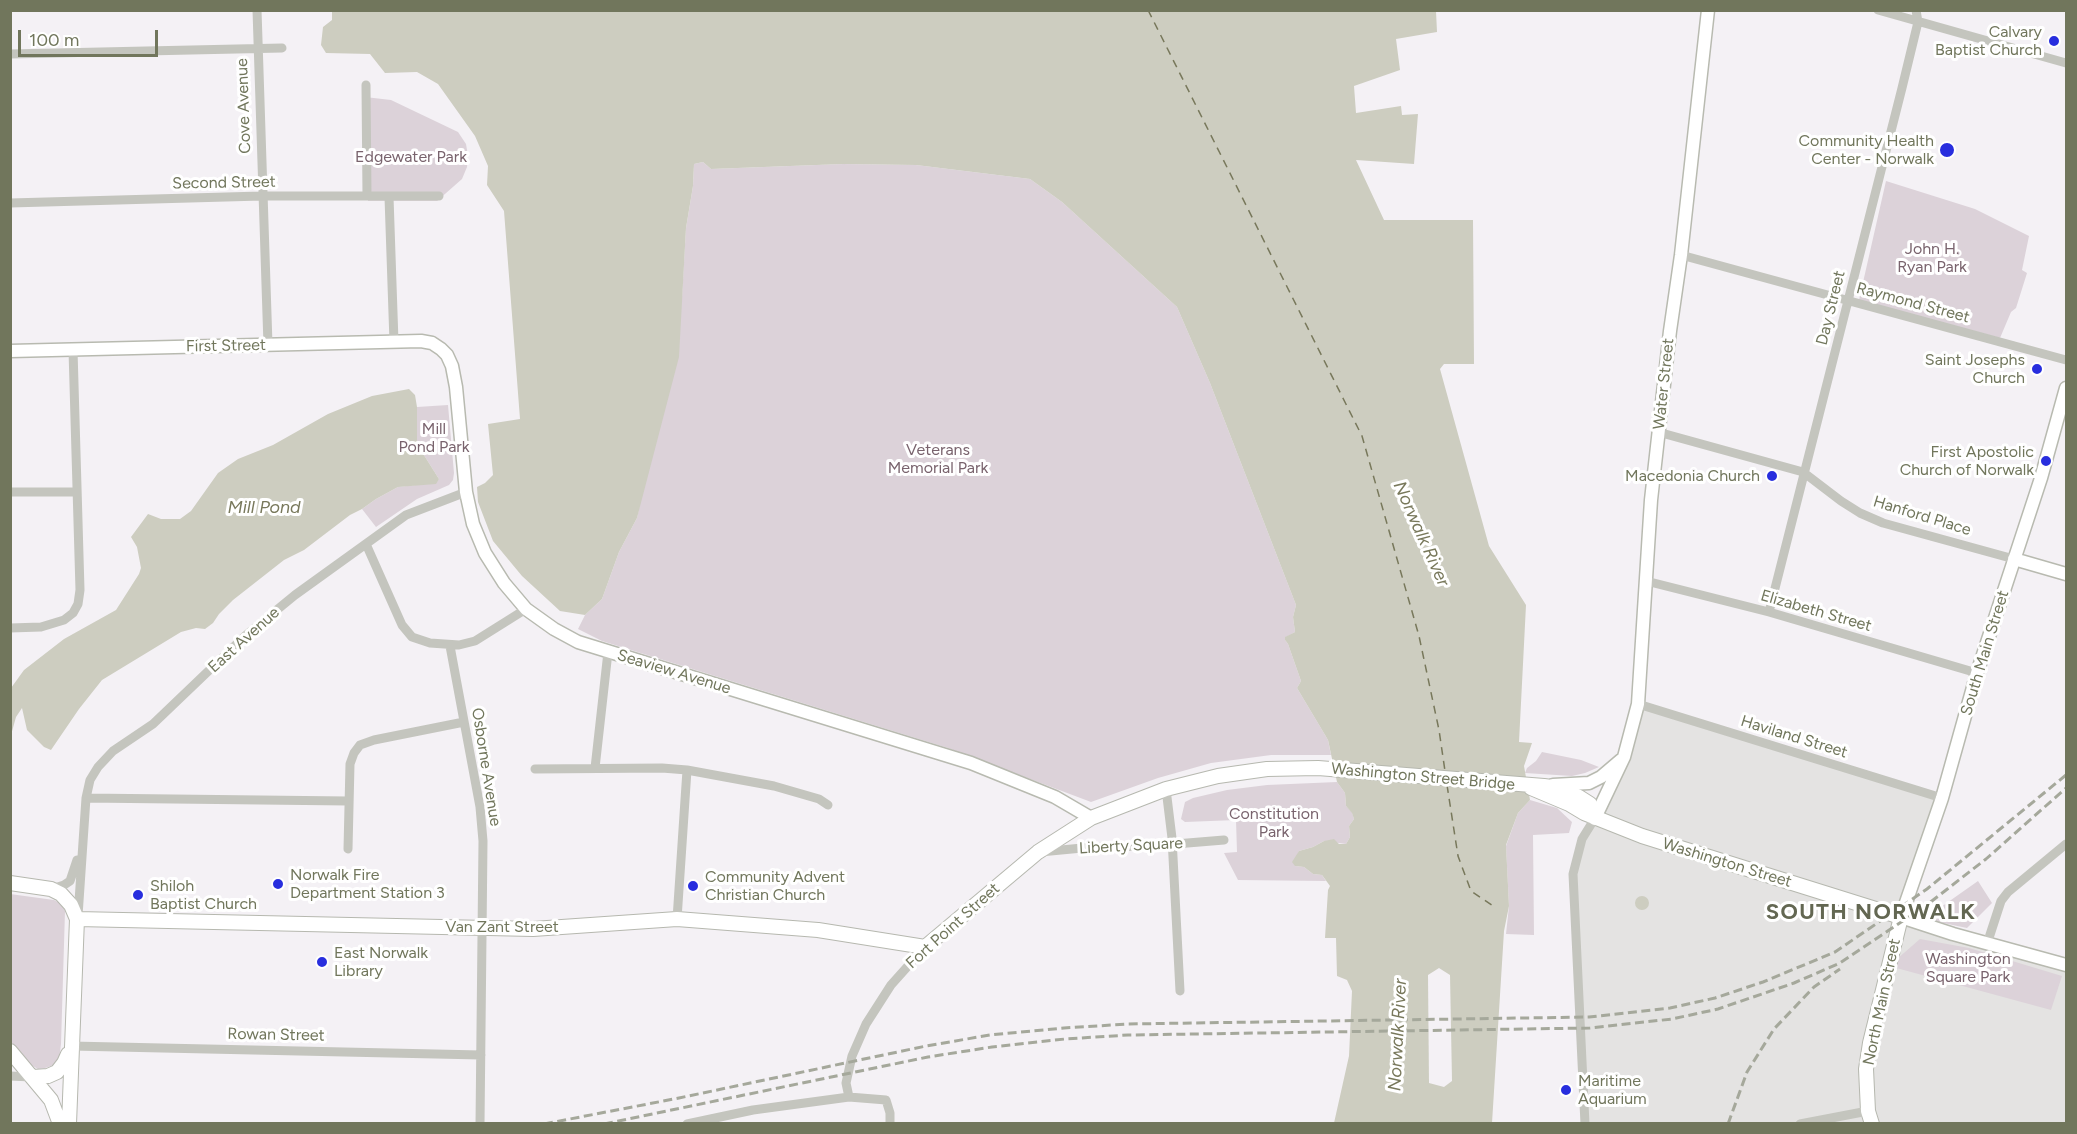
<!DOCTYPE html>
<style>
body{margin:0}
#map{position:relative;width:2077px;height:1134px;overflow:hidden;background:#f4f1f5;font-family:Figtree,sans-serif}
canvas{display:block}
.frame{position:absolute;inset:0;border:12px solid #71765c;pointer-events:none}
.scale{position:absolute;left:18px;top:30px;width:140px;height:27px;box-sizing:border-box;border:3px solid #71765c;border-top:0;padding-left:8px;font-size:18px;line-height:21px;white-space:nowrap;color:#71765c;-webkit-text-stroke:4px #fff;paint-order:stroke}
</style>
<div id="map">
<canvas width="2077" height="1134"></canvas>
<div class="frame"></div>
<div class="scale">100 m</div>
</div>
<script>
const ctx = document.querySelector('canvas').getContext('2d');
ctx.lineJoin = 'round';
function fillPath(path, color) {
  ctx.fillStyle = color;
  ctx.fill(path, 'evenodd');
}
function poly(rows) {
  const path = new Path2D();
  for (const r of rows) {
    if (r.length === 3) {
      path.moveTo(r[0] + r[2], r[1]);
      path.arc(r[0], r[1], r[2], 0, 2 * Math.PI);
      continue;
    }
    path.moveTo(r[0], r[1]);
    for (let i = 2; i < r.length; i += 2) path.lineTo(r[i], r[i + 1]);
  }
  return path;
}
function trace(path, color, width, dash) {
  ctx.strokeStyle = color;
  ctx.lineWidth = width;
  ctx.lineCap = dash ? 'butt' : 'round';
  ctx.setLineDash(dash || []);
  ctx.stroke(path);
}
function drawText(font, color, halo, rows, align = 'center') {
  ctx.font = font + ' Figtree,sans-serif';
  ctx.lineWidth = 6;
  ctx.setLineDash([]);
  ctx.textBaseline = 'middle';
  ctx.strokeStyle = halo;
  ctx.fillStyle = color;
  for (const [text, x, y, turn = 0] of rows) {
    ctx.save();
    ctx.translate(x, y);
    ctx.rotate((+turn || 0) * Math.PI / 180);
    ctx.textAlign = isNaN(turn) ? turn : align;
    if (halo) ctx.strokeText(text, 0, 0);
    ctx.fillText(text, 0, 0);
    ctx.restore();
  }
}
fillPath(poly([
 [1638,704,1942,798,1901,917,2066,965,2066,1123,1585,1123,1573,874]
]), '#e4e3e2');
fillPath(poly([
 [365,97,391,100,458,132,466,144,468,156,467,167,462,179,437,201,368,201],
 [703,162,711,169,843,164,916,165,1030,179,1062,202,1177,307,1210,383,1296,605,1293,617,1295,632,1286,637,1285,640,1288,644,1301,681,1297,688,1328,740,1331,755,1271,755,1211,763,1158,778,1091,802,948,748,602,641,578,629,585,615,602,599,619,552,637,518,682,297,686,228,693,186,694,164],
 [1886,181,1975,209,2029,236,2022,270,2027,273,2016,308,2011,312,2000,338,1859,300],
 [448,405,454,473,453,480,449,485,417,499,376,527,362,509,376,499,398,487,433,483,439,479,417,444,417,407],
 [1542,752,1581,760,1599,767,1585,773,1572,776,1525,773,1527,768,1536,761],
 [1337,782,1345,793,1346,806,1352,812,1354,819,1349,826,1350,837,1346,844,1324,841,1313,847,1299,851,1295,866,1304,867,1313,874,1322,875,1326,881,1238,880,1224,853,1237,852,1236,820,1185,822,1181,819,1185,802,1193,798,1227,790,1267,785],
 [1530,800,1557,808,1572,822,1569,833,1533,835,1534,935,1506,934,1509,906,1506,846,1518,813],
 [1978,881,1992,903,1967,928,1924,919],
 [10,894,54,900,62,904,65,911,61,1044,59,1060,54,1065,45,1068,38,1069,31,1065,11,1042],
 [1920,939,1969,948,2062,976,2051,1010,1889,966]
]), '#dcd2d9');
fillPath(poly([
 [332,10,1436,11,1437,32,1396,39,1400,70,1354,86,1356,113,1401,106,1402,115,1418,114,1414,164,1356,160,1384,220,1473,220,1474,364,1444,364,1440,369,1489,546,1526,605,1519,742,1532,743,1524,766,1530,800,1518,813,1506,845,1509,906,1504,931,1492,1123,1334,1123,1349,1056,1352,991,1347,980,1337,976,1336,938,1325,938,1328,890,1330,886,1322,875,1313,874,1304,867,1295,866,1292,862,1299,851,1313,847,1324,841,1334,839,1339,844,1346,844,1350,837,1349,826,1354,819,1352,813,1346,806,1345,793,1337,782,1328,740,1297,688,1301,681,1288,644,1285,640,1285,637,1295,632,1293,617,1296,605,1210,383,1177,307,1062,202,1030,179,916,165,843,164,711,169,703,162,694,164,693,186,686,228,679,357,637,518,619,552,602,599,585,615,560,611,522,576,493,541,478,502,477,487,485,483,493,475,488,424,520,419,504,211,487,185,488,166,475,136,438,84,417,72,385,73,370,54,326,53,321,45,323,27,332,20],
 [409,389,415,395,417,407,417,444,439,479,436,484,398,487,376,499,362,509,350,515,304,550,284,560,233,600,219,614,213,623,205,629,196,628,181,632,102,680,79,709,51,750,44,747,27,730,22,708,16,717,11,735,11,688,24,670,64,639,116,610,139,574,141,568,137,547,131,537,148,514,161,519,180,519,191,511,218,473,238,459,273,445,328,414,372,396],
 [1642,903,7]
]), '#cdcdc0');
fillPath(poly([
 [1439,968,1450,975,1452,1081,1444,1087,1429,1083,1428,975]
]), '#f4f1f5');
trace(poly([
 [1148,10,1362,436,1419,636,1439,730,1445,771],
 [1447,785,1458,856,1471,891,1496,908]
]), '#78785b', 1.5, [8, 6]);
const secondary = poly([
 [10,351,421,341,432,343,441,349,447,355,452,366,456,387,466,492,473,524,485,553,504,583,526,609,554,629,578,642,971,763,1055,797,1091,818],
 [2066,388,2041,478,1977,673,1942,798,1901,917,1953,934,2066,965],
 [2014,559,2066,574],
 [1553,785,1589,783,1601,777,1621,760],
 [1595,818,1624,757,1638,704,1651,500,1670,331,1681,255,1708,10]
]);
const primary = poly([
 [1531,788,1569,804,1584,813,1642,836,1901,917,1870,1043,1866,1069,1868,1111,1872,1124],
 [10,883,51,889,61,894,71,905,77,919,69,1124],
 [77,919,533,929,677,919,818,930,925,947,1038,852,1091,818,1166,789,1218,776,1267,769,1318,768,1544,786,1559,788,1579,797,1590,804,1595,818],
 [10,1051,51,1100,60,1124],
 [33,1077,48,1076,57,1072,64,1063,68,1054]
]);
trace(secondary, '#b8bab0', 15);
trace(primary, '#b6b8af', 16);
trace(poly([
 [257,10,268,345],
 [1878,10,2066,63],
 [10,54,282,48],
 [366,85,367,196],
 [389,197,394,342],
 [10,203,262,196,439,196],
 [1681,255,2066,360],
 [1658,432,1803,472,1841,501,1860,513,1883,523,2014,559],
 [10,492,77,492],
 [366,544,402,625,412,637,430,643,459,645,475,641,526,609],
 [1646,581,1769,612,1977,673],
 [1769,612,1902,88,1918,22,1916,10],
 [10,628,41,627,64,620,73,613,78,604,80,590,73,350],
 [450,646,480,807,483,841,480,1124],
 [1638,704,1942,798],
 [595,768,608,652],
 [535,769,662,768,687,770,774,786,819,799,828,805],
 [1166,789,1172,838,1180,991],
 [86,798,348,801],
 [348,849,350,764,354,753,360,745,374,740,464,722],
 [1040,852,1093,847,1151,846,1224,840],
 [51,889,64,885,70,881,77,860],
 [78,916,86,798,90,780,98,767,113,751,153,724,245,636,295,595,406,515,466,492],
 [677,919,687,770],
 [1987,944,2001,901,2008,892,2066,844],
 [71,1046,481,1055],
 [10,1076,32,1077],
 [849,1097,846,1083,852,1056,866,1024,891,985,925,947],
 [687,1124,753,1110,849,1097,886,1100,890,1113,890,1124],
 [1585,1124,1573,874,1582,839,1595,818],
 [1800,1124,1868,1111]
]), '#c4c5be', 9);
trace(secondary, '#fff', 12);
trace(primary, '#fff', 14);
trace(poly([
 [544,1124,679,1098,926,1046,990,1035,1064,1028,1128,1024,1589,1017,1670,1008,1715,998,1763,982,1835,952,1927,889,2066,775],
 [604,1124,928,1057,992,1047,1065,1039,1128,1035,1590,1028,1672,1019,1718,1009,1794,983,1840,963,1928,904,1986,859,2066,788],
 [1728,1124,1747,1072,1774,1029,1814,987,1840,969]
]), '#a5a89b', 3, [9, 4.5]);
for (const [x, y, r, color] of [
 [2054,41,6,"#282ede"],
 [1947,150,8,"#282ede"],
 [2037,369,6,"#282ede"],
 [2046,461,6,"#282ede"],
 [1772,476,6,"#282ede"],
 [278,884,6,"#282ede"],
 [693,886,6,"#282ede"],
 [138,895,6,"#282ede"],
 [322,962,6,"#282ede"],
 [1566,1090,6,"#282ede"]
]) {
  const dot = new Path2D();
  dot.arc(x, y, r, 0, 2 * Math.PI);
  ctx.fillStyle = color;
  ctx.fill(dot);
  trace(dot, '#fff', 2);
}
drawText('16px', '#71765c', '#fff', [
 ["Calvary",2042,32],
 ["Baptist Church",2042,50],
 ["Community Health",1934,141],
 ["Center - Norwalk",1934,159],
 ["Saint Josephs",2025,360],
 ["Church",2025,378],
 ["First Apostolic",2034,452],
 ["Church of Norwalk",2034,470],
 ["Macedonia Church",1760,476],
 ["Norwalk Fire",290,875,"left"],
 ["Department Station 3",290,893,"left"],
 ["Community Advent",705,877,"left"],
 ["Christian Church",705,895,"left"],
 ["Shiloh",150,886,"left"],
 ["Baptist Church",150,904,"left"],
 ["East Norwalk",334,953,"left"],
 ["Library",334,971,"left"],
 ["Maritime",1578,1081,"left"],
 ["Aquarium",1578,1099,"left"]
], 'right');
drawText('16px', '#71765c', '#fff', [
 ["Cove Avenue",244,106,-92],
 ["Second Street",224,183,-1],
 ["Raymond Street",1913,303,15],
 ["Day Street",1831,308,-76],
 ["First Street",226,346,-1],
 ["Water Street",1664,384,-84],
 ["Hanford Place",1922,516,17],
 ["Elizabeth Street",1816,611,16],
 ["East Avenue",244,640,-42],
 ["South Main Street",1985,653,-73],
 ["Seaview Avenue",674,672,17],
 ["Haviland Street",1794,737,17],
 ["Osborne Avenue",486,767,81],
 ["Washington Street Bridge",1423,777,5],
 ["Liberty Square",1131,846,-3],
 ["Washington Street",1727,863,17],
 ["Fort Point Street",953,926,-42],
 ["Van Zant Street",502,927],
 ["North Main Street",1882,1002,-78],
 ["Rowan Street",276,1035,1]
]);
drawText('16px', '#79636d', '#fff', [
 ["Edgewater Park",411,157],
 ["John H.",1932,249],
 ["Ryan Park",1932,267],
 ["Mill",434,429],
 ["Pond Park",434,447],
 ["Veterans",938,450],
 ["Memorial Park",938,468],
 ["Constitution",1274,814],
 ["Park",1274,832],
 ["Washington",1968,959],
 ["Square Park",1968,977]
]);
drawText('italic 18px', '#78785b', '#fff', [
 ["Mill Pond",264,508],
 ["Norwalk River",1421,534,66],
 ["Norwalk River",1398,1035,-87]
]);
ctx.letterSpacing = '1.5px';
drawText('bold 22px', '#636752', '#fff', [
 ["SOUTH NORWALK",1871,913]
]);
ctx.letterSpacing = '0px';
</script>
